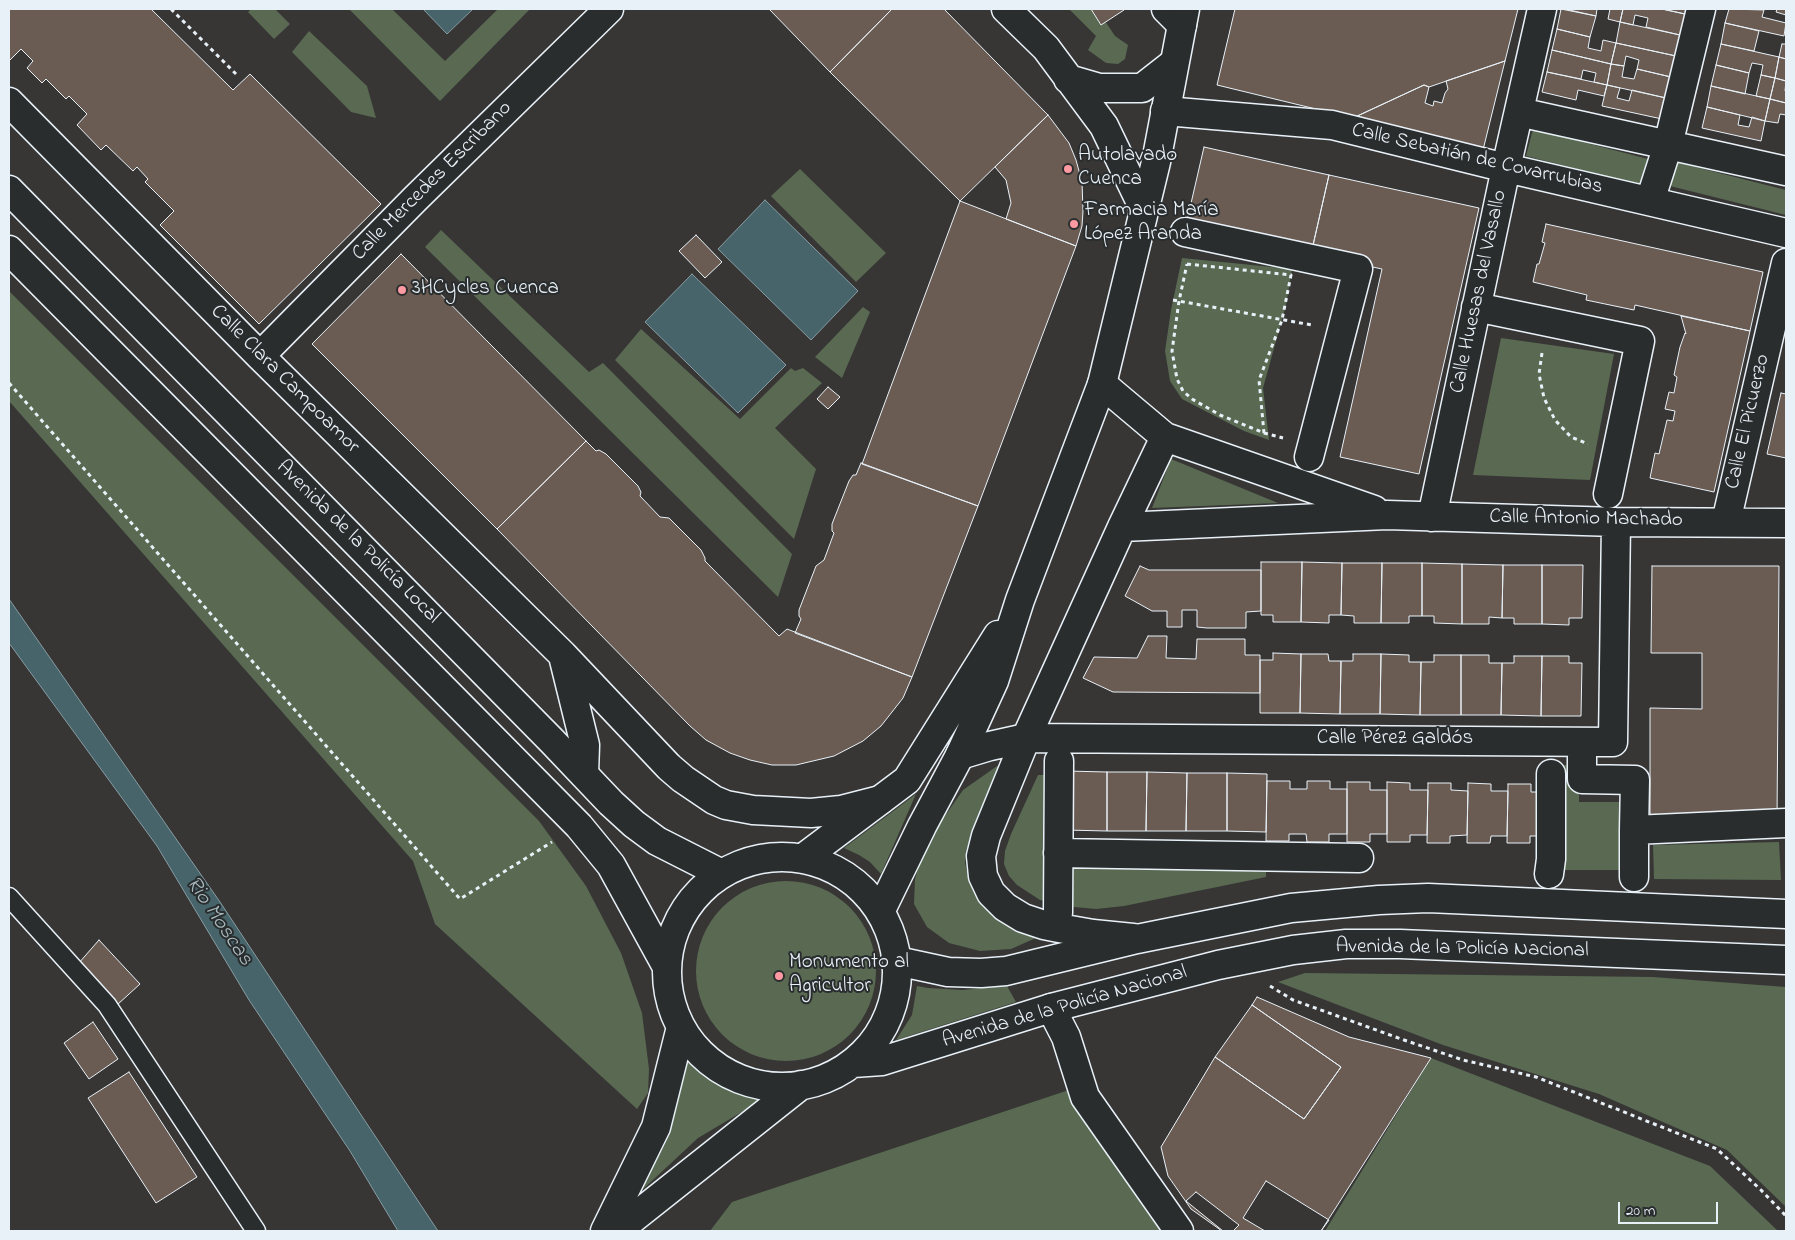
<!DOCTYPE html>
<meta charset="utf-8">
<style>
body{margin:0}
#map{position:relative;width:1795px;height:1240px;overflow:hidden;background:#373635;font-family:"Indie Flower",sans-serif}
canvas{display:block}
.frame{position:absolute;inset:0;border:10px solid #e8f1f8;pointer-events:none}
.scale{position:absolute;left:1618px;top:1202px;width:100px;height:22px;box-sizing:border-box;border:2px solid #e8f1f8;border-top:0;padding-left:6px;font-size:15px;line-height:18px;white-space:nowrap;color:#e8f1f8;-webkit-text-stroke:4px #2a2d2e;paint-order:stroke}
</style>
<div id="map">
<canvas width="1795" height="1240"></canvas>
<div class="frame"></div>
<div class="scale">20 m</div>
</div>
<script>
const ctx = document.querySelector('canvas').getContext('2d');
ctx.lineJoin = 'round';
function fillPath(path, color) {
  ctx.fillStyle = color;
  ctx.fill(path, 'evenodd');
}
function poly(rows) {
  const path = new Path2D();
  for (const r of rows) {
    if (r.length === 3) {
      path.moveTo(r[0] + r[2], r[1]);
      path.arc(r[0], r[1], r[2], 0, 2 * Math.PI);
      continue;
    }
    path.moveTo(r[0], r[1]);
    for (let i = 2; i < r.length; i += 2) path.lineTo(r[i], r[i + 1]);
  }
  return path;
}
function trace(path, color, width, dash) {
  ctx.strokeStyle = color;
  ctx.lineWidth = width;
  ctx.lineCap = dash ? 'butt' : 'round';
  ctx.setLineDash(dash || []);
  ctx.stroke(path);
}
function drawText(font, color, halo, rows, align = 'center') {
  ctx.font = font + ' "Indie Flower",sans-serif';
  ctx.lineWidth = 4;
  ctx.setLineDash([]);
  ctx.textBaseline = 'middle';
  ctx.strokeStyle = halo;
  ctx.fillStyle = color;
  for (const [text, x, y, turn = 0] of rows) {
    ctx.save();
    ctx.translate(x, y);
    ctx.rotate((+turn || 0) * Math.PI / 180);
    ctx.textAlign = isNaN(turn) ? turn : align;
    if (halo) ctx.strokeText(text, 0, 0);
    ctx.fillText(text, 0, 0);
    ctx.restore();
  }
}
fillPath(poly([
 [251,9,275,9,290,24,274,39,248,12],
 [349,9,392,9,445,61,498,9,530,9,440,101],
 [1069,9,1097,9,1115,36,1128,45,1125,59,1118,64,1106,63,1088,50,1096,36],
 [309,31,367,86,376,118,351,112,292,52],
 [1533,129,1648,159,1641,185,1526,156],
 [1668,160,1786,190,1786,215,1662,184],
 [800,169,886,253,856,282,771,196],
 [441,230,589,372,603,363,792,554,778,597,425,247],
 [1182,258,1292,269,1286,305,1263,388,1269,440,1244,431,1182,399,1170,381,1165,351,1171,310],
 [9,291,539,821,586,886,621,953,642,1013,649,1069,648,1093,637,1109,435,924,413,861,9,401],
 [863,307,870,312,842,378,815,357],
 [641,329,740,419,791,368,795,371,803,368,822,383,775,428,816,469,794,539,615,360],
 [1501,338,1614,354,1590,480,1473,475],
 [1171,459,1278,503,1152,508],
 [1000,764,1002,776,966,850,965,863,969,880,982,901,1045,934,1011,949,980,951,949,943,927,927,914,904,915,879,923,851,933,833,963,790],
 [1556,765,1579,765,1579,802,1620,802,1620,870,1556,870],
 [1038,775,1055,775,1053,903,1040,900,1017,885,1009,876,1004,864,1005,851,1011,834],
 [916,794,881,874,870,862,859,855,844,848],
 [1779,842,1781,880,1654,879,1653,845],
 [1065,856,1266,864,1266,877,1124,906,1096,909,1074,907,1065,904],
 [786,971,90],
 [1305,973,1653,977,1786,987,1786,1207,1727,1150,1599,1094,1443,1045,1278,982],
 [917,986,928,988,962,990,1007,986,1016,1002,896,1040,912,1015],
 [684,1055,689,1063,697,1070,714,1082,736,1093,767,1097,698,1138,640,1192,666,1142,677,1103],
 [1431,1058,1710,1166,1778,1231,1325,1231],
 [1069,1090,1163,1231,710,1231,732,1202]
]), '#596952');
const water = poly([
 [423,9,473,9,447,34,423,9],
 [765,200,858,291,811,340,718,249,765,200],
 [692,274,786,365,738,413,645,322,692,274],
 [9,599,220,902,438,1231,398,1231,350,1151,249,1000,157,846,9,643,9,599]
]);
fillPath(water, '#46646a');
trace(water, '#879ca3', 1);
const building = poly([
 [9,9,151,9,233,90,250,74,381,204,259,324,160,225,174,211,145,182,148,179,137,167,133,171,106,145,101,150,77,125,87,114,69,96,66,99,46,79,42,83,27,68,33,61,21,49,9,61,9,9],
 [769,9,892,9,830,72,769,9],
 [892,9,944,9,1048,115,960,201,830,72,892,9],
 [1091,9,1123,9,1124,10,1101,25,1091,9],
 [1235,9,1518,9,1505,61,1429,87,1424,85,1353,118,1217,85,1235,9],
 [1561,9,1596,16,1590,37,1557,29,1561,9],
 [1565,9,1597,9,1596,16,1565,9],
 [1609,9,1623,9,1620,22,1608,19,1610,9,1609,9],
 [1623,9,1662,9,1685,14,1680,35,1646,27,1648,18,1635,15,1633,25,1620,22,1623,9],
 [1662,9,1686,9,1685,14,1662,9],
 [1729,9,1764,10,1762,17,1786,23,1784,36,1725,23,1729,9],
 [1777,9,1786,9,1786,15,1776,12,1777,9],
 [1620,22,1680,35,1676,56,1616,43,1620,22],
 [1725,23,1759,31,1754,51,1721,44,1725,23],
 [1557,29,1590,37,1588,48,1601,51,1603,40,1616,43,1611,64,1552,50,1557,29],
 [1616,43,1676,56,1671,77,1637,69,1639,60,1626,56,1624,66,1611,64,1616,43],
 [1721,44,1779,57,1775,78,1761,75,1763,65,1752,63,1749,73,1716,65,1721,44],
 [1782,44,1786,44,1786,59,1779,57,1782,44],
 [1552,50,1611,64,1607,85,1594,82,1596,73,1583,70,1581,79,1547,72,1552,50],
 [1779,57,1786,59,1786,81,1775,78,1779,57],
 [1505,61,1483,150,1353,118,1424,85,1429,87,1425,103,1433,106,1434,101,1442,103,1445,93,1448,89,1446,81,1505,61],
 [1611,64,1624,66,1622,77,1634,79,1637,69,1671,77,1666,98,1607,85,1611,64],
 [1716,65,1749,73,1745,94,1711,86,1716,65],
 [1547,72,1607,85,1604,96,1578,90,1576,100,1542,92,1547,72],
 [1761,75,1775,78,1770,99,1756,96,1761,75],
 [1775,78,1786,81,1785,91,1786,91,1786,103,1770,99,1775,78],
 [1607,85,1620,88,1617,98,1629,101,1632,90,1666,98,1662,119,1602,106,1607,85],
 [1711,86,1770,99,1765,121,1707,107,1711,86],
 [1770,99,1786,103,1786,115,1780,114,1778,123,1765,121,1770,99],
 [1707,107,1740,115,1738,125,1749,127,1752,117,1765,121,1761,141,1702,128,1707,107],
 [1048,115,1069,143,1076,160,1082,182,1083,211,1082,226,1076,246,1006,219,1011,203,1006,180,995,167,1048,115],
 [1204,147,1329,175,1311,254,1186,225,1204,147],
 [1329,175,1479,208,1419,474,1340,457,1382,269,1311,254,1329,175],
 [960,201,1076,246,978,506,862,464,960,201],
 [1546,224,1763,272,1750,331,1635,305,1634,310,1586,300,1587,295,1533,282,1537,264,1539,264,1545,243,1542,242,1546,224],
 [696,235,722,262,705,278,679,251,696,235],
 [401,254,586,441,497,529,312,344,401,254],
 [1681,316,1750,331,1714,492,1650,478,1655,453,1659,454,1667,420,1673,421,1675,411,1665,409,1669,392,1674,393,1677,377,1674,375,1680,347,1685,333,1686,334,1681,316],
 [828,387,840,397,828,409,817,399,828,387],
 [1781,393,1786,394,1786,458,1767,454,1781,393],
 [586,441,596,451,599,450,606,454,638,486,641,492,640,496,660,517,669,518,701,550,705,558,705,561,779,636,787,629,912,677,903,698,881,726,863,741,834,756,796,765,772,765,750,760,730,753,706,740,690,726,497,529,586,441],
 [861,463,978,506,912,677,795,633,801,619,799,616,799,610,816,566,824,560,834,533,832,531,832,524,849,481,853,475,856,475,861,463],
 [1261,562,1302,562,1301,622,1273,622,1273,615,1261,615,1261,562],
 [1302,562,1342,563,1341,615,1329,615,1329,623,1301,622,1302,562],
 [1342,563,1382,563,1381,623,1354,623,1354,616,1341,615,1342,563],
 [1382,563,1422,563,1422,616,1409,616,1409,623,1381,623,1382,563],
 [1422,563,1462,564,1462,624,1434,623,1434,616,1422,616,1422,563],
 [1462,564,1503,565,1502,618,1489,617,1489,624,1462,624,1462,564],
 [1503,565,1542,565,1542,624,1514,624,1514,618,1502,618,1503,565],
 [1542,565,1583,565,1582,618,1569,618,1569,625,1542,624,1542,565],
 [1140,566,1149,570,1261,570,1261,611,1246,612,1246,628,1207,628,1197,627,1197,610,1182,610,1182,627,1167,627,1167,611,1152,611,1125,596,1140,566],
 [1652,566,1779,566,1777,819,1650,819,1650,708,1702,709,1702,653,1651,653,1652,566],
 [1148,636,1167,636,1166,658,1196,659,1197,639,1245,639,1245,655,1260,655,1260,693,1113,692,1083,678,1094,657,1137,658,1148,636],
 [1273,653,1301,654,1300,713,1260,713,1260,660,1273,660,1273,653],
 [1301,654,1328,654,1329,661,1341,661,1340,714,1300,713,1301,654],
 [1353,654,1381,654,1380,714,1340,714,1341,661,1353,661,1353,654],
 [1381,654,1409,655,1409,662,1421,662,1420,715,1380,714,1381,654],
 [1434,655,1461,655,1461,715,1420,715,1421,662,1434,662,1434,655],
 [1461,655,1489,655,1489,663,1502,663,1501,715,1461,715,1461,655],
 [1514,656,1542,656,1541,716,1501,715,1502,663,1514,663,1514,656],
 [1542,656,1569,656,1569,663,1582,663,1581,716,1541,716,1542,656],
 [1066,771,1107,772,1107,831,1065,830,1066,771],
 [1107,772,1147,772,1146,831,1107,831,1107,772],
 [1147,772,1187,773,1186,831,1146,831,1147,772],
 [1187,773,1227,773,1227,831,1186,831,1187,773],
 [1227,773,1267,774,1266,832,1227,831,1227,773],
 [1267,781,1290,781,1290,789,1307,789,1307,781,1330,781,1330,789,1347,789,1347,834,1329,834,1329,842,1307,842,1306,834,1289,834,1289,841,1266,841,1267,781],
 [1347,782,1370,782,1370,790,1387,790,1387,834,1370,834,1370,842,1347,842,1347,782],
 [1387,782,1410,783,1410,790,1428,790,1427,835,1410,835,1410,842,1387,842,1387,782],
 [1428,783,1451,783,1451,790,1468,791,1467,835,1450,836,1450,843,1427,843,1428,783],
 [1468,783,1491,784,1491,791,1508,791,1507,836,1491,836,1490,843,1467,843,1468,783],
 [1508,784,1531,784,1531,792,1548,792,1548,836,1530,836,1530,843,1507,843,1508,784],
 [99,940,140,984,117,1005,78,964,99,940],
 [1257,997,1349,1037,1431,1058,1321,1231,1222,1231,1191,1209,1168,1176,1161,1147,1215,1057,1304,1119,1341,1067,1252,1005,1257,997],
 [1252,1005,1341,1067,1304,1119,1215,1057,1252,1005],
 [93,1022,118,1059,89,1079,64,1043,93,1022],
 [129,1072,197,1177,156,1203,88,1098,129,1072],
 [1266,1181,1329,1220,1321,1231,1265,1231,1243,1218,1266,1181],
 [1196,1192,1239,1225,1233,1231,1223,1231,1186,1201,1196,1192]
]);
fillPath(building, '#6b5c53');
trace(building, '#e8f1f8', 1);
const lane = poly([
 [9,897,107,1005,256,1231]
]);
const street = poly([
 [1006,9,1046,48,1104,126,1144,209],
 [1166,9,1182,25],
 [1068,79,1099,88,1142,88,1174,63],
 [9,102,260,356,563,655,669,767,683,779,714,800,726,805,753,810,811,813,841,810,880,800],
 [1165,111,1332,125,1506,168,1786,233],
 [1519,112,1786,171],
 [1650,201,1668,145,1701,9],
 [1185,232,1358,269,1309,457],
 [1476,307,1640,341,1608,494],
 [260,356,415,199,609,9],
 [1102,384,1165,437,1374,510],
 [1432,517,1506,168,1542,9],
 [1726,522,1786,263],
 [1122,527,1387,515,1616,522,1786,523],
 [564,660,585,745,584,774],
 [1582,742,1582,779,1635,780,1634,830,1786,823],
 [960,755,990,746,1026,738,1613,742,1616,522],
 [1634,830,1634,877],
 [1058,853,1359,858],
 [1549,874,1551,859,1551,774],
 [1058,913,1059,761],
 [1133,938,1093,934,1059,928,1044,925,1023,918,1005,907,991,893,983,876,981,856,986,836,1026,738,1122,527,1165,437],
 [1051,1008,1066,1037,1085,1097,1179,1231]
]);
const secondary = poly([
 [9,190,552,741,611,803,634,824,657,841,722,874],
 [9,250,579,826,611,865,667,967],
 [782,972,115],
 [802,859,907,780,998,635],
 [880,912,922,826,960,755,994,681,1020,600,1102,384,1156,162,1185,9],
 [897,961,948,972,981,973,1006,971,1137,939,1291,908,1379,900,1428,898,1786,914],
 [853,1063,882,1061,1051,1008,1218,965,1293,950,1346,944,1400,944,1786,960],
 [605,1231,656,1127,681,1027],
 [617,1231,801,1085]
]);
trace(lane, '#e8f1f8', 21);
trace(street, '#e8f1f8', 31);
trace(secondary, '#e8f1f8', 31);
trace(poly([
 [171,9,236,74],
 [1187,264,1291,275,1282,320,1259,380,1264,433,1220,415,1192,399,1183,391,1177,379,1172,351,1179,301,1187,264],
 [1173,300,1312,325],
 [1542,353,1539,374,1544,398,1555,420,1571,437,1588,444],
 [9,383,460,899,552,842],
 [1264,433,1283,438],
 [1270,986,1293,1000,1404,1040,1463,1060,1536,1077,1717,1149,1761,1190,1786,1216]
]), '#e8f1f8', 3, [4, 4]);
trace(lane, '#2a2d2e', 18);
trace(street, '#2a2d2e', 28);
trace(secondary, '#2a2d2e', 28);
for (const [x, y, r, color] of [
 [1068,169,5,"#ff9aa2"],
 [1074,224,5,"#ff9aa2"],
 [402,290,5,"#ff9aa2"],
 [779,976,5,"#ff9aa2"]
]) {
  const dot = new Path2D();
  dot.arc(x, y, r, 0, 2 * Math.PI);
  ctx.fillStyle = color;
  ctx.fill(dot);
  trace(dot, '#2a2d2e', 2);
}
drawText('21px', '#e8f1f8', '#2a2d2e', [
 ["Autolavado",1078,157],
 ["Cuenca",1078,181],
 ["Farmacia María",1084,212],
 ["López Aranda",1084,236],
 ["3HCycles Cuenca",412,290],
 ["Monumento al",789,964],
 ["Agricultor",789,988]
], 'left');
drawText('21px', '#e8f1f8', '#2a2d2e', [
 ["Calle Sebatián de Covarrubias",1477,160,13],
 ["Calle Mercedes Escribano",433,182,-45],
 ["Calle Huesas del Vasallo",1480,292,-78],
 ["Calle Clara Campoamor",284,380,45],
 ["Calle El Picuerzo",1749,422,-77],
 ["Calle Antonio Machado",1586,520,1],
 ["Avenida de la Policía Local",357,543,45],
 ["Calle Pérez Galdós",1395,740],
 ["Avenida de la Policía Nacional",1462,950,1],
 ["Avenida de la Policía Nacional",1065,1008,-16]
]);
drawText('italic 22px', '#a7b9bf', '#2a2d2e', [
 ["Rio Moscas",218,922,56]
]);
</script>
